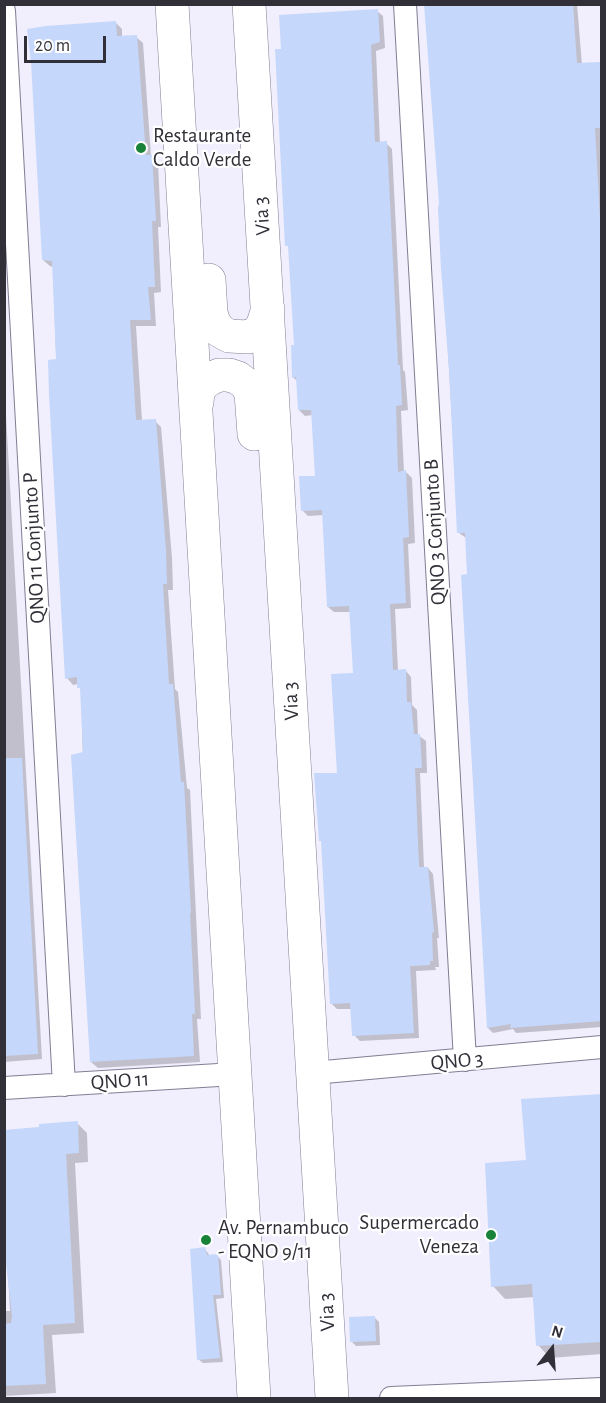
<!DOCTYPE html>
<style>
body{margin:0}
#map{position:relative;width:606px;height:1403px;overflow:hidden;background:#f1effe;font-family:"Alegreya Sans",sans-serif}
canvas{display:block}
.frame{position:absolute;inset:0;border:6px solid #313039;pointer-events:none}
.north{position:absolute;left:522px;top:1319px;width:60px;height:60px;-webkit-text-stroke:4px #fff;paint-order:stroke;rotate:17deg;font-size:16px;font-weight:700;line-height:24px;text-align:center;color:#313039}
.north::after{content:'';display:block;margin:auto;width:21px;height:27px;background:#313039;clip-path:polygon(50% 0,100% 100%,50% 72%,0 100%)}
.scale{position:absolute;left:24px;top:36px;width:82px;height:27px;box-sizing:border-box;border:3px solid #313039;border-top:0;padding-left:8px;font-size:18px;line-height:21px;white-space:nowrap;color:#313039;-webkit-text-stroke:4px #fff;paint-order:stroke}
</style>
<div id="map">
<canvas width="606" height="1403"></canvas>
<div class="frame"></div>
<div class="north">N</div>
<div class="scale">20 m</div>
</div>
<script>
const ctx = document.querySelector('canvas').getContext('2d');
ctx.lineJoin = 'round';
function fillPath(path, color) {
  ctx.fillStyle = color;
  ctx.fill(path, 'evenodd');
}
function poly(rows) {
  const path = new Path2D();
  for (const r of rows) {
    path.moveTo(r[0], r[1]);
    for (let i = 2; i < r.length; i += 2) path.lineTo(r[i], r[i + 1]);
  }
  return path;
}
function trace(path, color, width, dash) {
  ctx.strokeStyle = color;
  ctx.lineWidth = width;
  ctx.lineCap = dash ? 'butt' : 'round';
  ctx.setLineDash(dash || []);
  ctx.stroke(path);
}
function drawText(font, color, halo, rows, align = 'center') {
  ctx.font = font + ' "Alegreya Sans",sans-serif';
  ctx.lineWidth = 4.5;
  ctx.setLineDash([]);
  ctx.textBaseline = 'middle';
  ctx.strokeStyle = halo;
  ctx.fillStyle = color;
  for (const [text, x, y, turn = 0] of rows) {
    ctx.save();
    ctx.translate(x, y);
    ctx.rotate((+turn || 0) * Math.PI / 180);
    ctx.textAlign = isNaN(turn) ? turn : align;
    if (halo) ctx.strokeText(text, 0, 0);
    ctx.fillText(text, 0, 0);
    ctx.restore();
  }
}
fillPath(poly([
 [449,4,577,4,582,65,599,64,602,66,602,132,600,132,602,169,602,1027,516,1033,513,1029,493,1033,488,1028,469,575,466,538,459,533,439,208],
 [377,11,383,16,385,48,376,51,380,143,386,143,392,149,403,370,405,372,408,410,401,411,404,472,406,472,412,478,415,543,408,544,411,608,395,609,398,671,406,671,411,677,412,705,417,710,418,735,426,741,427,773,420,773,424,868,428,868,433,874,439,938,437,938,439,967,435,967,436,970,416,971,419,1038,360,1041,354,1035,352,1009,337,1009,332,1004,338,774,355,674,351,612,334,612,328,607,324,515,308,516,302,510,317,477,313,415,305,416,299,410,298,382,293,377,295,347,289,248,287,245,282,50],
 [115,22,122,29,122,38,136,37,143,43,151,156,158,163,161,227,158,227,161,292,154,293,156,326,136,326,142,421,155,421,161,427,172,558,173,590,168,590,175,689,178,692,187,788,190,790,201,1019,197,1019,200,1062,98,1068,91,1062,81,690,78,684,73,685,67,678,53,267,50,266,43,260],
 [4,379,42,1059,4,1062],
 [602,1095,602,1354,550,1358,538,1345,535,1297,505,1299,493,1286,528,1162],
 [77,1123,87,1133,88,1162,75,1163,84,1333,52,1335,56,1393,4,1396,4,1311,10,1311,5,1222,40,1129],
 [205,1249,210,1256,217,1256,221,1260,224,1298,216,1299,223,1362,203,1363,198,1359],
 [375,1318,379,1322,380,1345,356,1346,352,1342]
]), '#0003');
fillPath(poly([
 [424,4,573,4,577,63,600,62,602,128,595,128,602,256,602,1021,510,1028,511,1024,487,1028,461,575,467,574,465,533,457,533,449,369,441,269,438,208,439,203],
 [378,9,380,42,371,45,375,142,387,141,398,365,400,365,402,405,396,406,398,472,406,470,409,537,403,538,406,603,390,604,393,670,406,669,407,702,411,702,414,734,420,734,422,768,415,768,419,867,428,867,434,932,432,933,433,961,430,961,430,965,410,966,414,1033,352,1036,350,1003,330,1004,321,841,319,841,314,773,337,773,331,674,353,673,349,606,327,607,322,510,301,511,299,476,315,476,311,410,298,410,296,377,292,378,291,345,294,345,288,246,285,246,275,49,281,49,279,15],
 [116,21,117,36,137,35,146,155,152,155,156,221,152,221,155,287,148,287,151,320,130,320,136,420,156,419,166,551,167,584,163,584,169,684,173,684,181,782,184,782,191,913,190,913,195,1014,192,1014,194,1056,90,1062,71,755,83,752,80,688,77,688,77,677,65,679,49,395,48,360,56,359,52,261,42,260,31,62,27,29,46,26],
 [4,758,22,758,38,1054,4,1056],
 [602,1094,602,1342,536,1346,532,1284,491,1287,485,1163,526,1160,521,1099],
 [78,1121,79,1153,66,1154,75,1323,43,1325,46,1384,4,1386,4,1324,11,1323,12,1316,4,1246,4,1130,39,1127,39,1124],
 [205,1247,207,1255,218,1254,221,1295,213,1295,220,1358,197,1360,190,1249],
 [375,1316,376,1341,350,1342,349,1317]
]), '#c5d7fa');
const street = poly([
 [405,4,465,1060],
 [4,11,64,1085],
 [313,1073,602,1047],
 [4,1088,235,1074],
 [391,1398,602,1389]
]);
const secondary = poly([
 [172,4,254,1398],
 [249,4,332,1398],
 [209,280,211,313,214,323,220,331,229,336,248,337,256,333,262,327,268,309],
 [197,402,198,392,203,384,210,379,219,375,229,375,238,378,246,384,251,393,254,434]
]);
trace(street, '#817e94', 24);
trace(secondary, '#817e94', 34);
trace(street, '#fff', 22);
trace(secondary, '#fff', 33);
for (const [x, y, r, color] of [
 [141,148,6,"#178238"],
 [491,1235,6,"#178238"],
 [206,1240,6,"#178238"]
]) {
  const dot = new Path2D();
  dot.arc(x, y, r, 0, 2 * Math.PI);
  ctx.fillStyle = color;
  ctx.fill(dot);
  trace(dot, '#fff', 2);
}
drawText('21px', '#313039', '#fff', [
 ["Restaurante",153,136],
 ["Caldo Verde",153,160],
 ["Supermercado",479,1223,"right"],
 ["Veneza",479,1247,"right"],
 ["Av. Pernambuco",218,1228],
 ["- EQNO 9/11",218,1252]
], 'left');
drawText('21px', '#313039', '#fff', [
 ["Via 3",262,216,-94],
 ["QNO 3 Conjunto B",435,532,-93],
 ["QNO 11 Conjunto P",34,548,-93],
 ["Via 3",291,701,-93],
 ["QNO 3",457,1061,-5],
 ["QNO 11",120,1081,-4],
 ["Via 3",327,1312,-93]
]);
</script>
